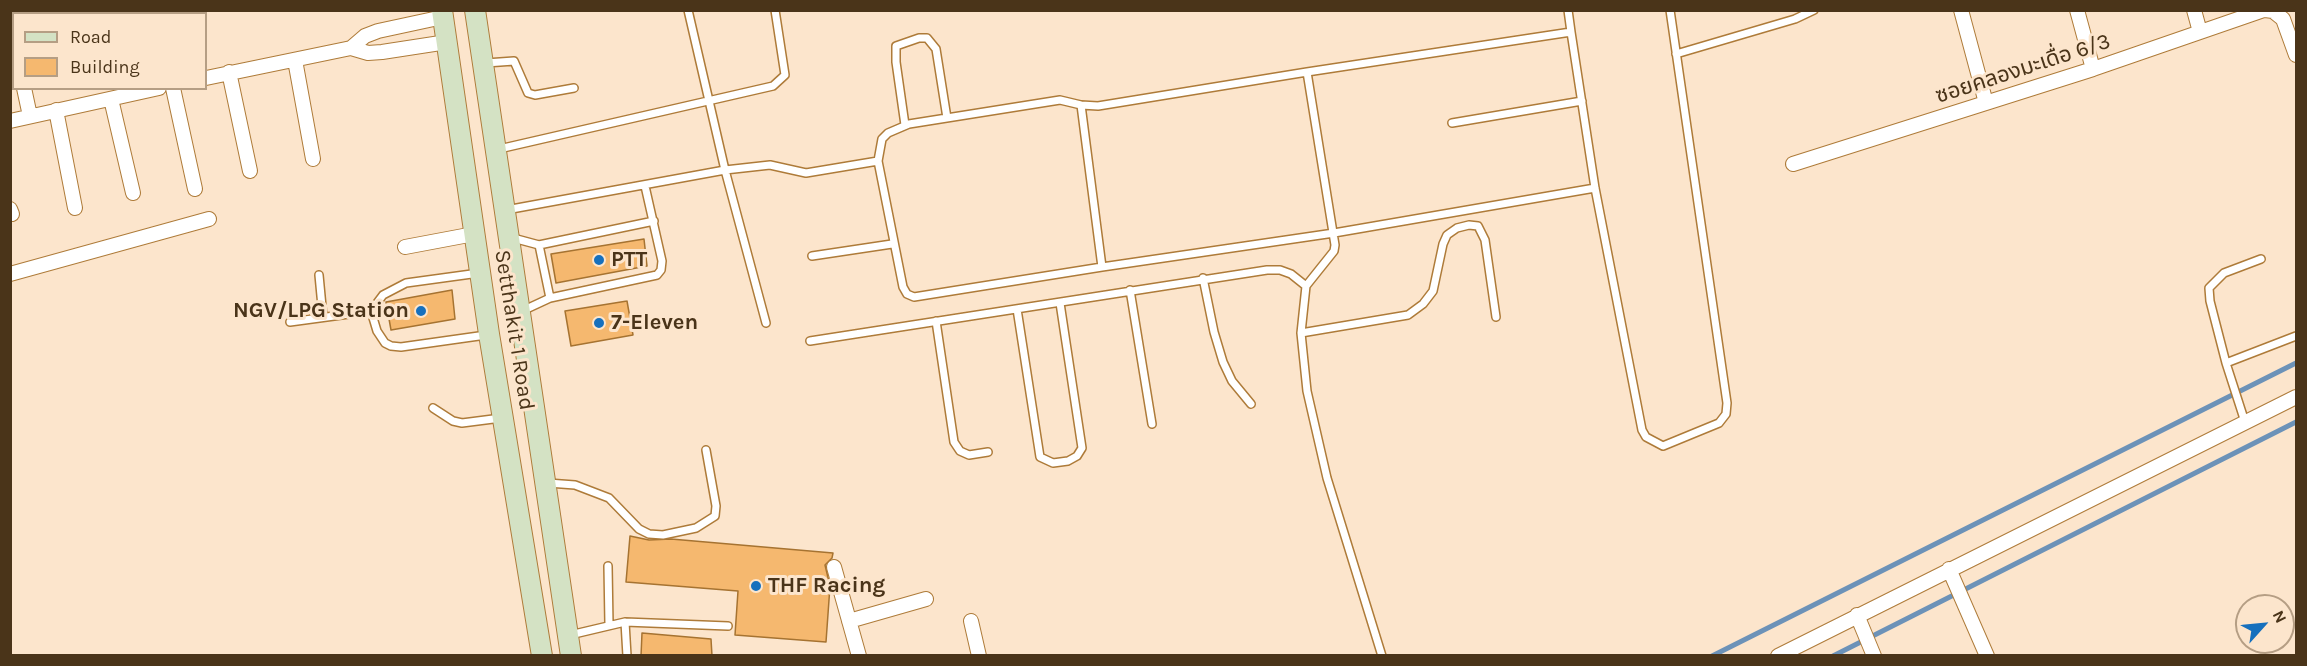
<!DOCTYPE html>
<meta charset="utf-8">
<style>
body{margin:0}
#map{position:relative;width:2307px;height:666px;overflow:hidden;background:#fce5cc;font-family:Karla,sans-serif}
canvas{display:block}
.frame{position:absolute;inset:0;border:12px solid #4a3419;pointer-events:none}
.legend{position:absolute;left:12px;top:12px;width:195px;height:78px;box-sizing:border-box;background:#fce5cc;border:2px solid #b59e84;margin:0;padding:8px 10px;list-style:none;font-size:18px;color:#4a3419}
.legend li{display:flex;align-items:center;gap:12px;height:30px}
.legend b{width:30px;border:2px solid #b59e84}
.north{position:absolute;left:2235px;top:594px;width:60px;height:60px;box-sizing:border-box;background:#fce5cc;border:2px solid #b59e84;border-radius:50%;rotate:63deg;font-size:16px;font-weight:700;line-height:24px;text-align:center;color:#4a3419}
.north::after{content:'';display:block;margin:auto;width:21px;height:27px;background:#1670bd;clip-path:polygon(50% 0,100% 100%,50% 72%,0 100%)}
</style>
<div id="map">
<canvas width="2307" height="666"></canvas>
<div class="frame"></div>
<ul class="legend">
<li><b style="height:8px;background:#d4e2c4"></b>Road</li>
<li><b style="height:16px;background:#f5b86f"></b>Building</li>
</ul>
<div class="north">N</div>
</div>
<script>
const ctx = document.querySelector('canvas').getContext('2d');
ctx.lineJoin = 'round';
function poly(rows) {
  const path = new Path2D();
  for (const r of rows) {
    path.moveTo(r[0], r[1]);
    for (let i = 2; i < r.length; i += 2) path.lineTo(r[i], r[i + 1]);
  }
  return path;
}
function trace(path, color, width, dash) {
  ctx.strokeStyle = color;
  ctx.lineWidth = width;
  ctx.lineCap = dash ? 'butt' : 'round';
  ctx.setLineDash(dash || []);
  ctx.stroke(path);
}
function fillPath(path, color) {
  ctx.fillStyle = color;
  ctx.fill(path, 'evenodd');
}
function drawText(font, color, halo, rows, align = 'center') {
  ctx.font = font + ' Karla,"Noto Sans Thai",sans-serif';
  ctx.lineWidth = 6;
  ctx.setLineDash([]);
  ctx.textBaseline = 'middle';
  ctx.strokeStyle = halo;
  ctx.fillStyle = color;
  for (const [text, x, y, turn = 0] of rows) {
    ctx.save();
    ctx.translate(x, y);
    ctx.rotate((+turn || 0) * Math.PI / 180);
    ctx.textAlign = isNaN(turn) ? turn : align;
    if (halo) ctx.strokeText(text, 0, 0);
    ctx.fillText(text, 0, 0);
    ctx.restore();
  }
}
trace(poly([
 [1712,656,2296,363],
 [1833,656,2296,422]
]), '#6c92b8', 5);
const building = poly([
 [644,239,647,266,556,283,551,254,644,239],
 [452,290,455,319,391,330,386,302,452,290],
 [627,301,633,335,571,346,565,311,627,301],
 [630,536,649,540,671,539,833,553,832,558,825,565,830,586,826,642,735,635,738,591,626,582,630,536],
 [642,633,711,639,712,656,641,656,642,633]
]);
fillPath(building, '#f5b86f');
trace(building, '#a67331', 1.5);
const service = poly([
 [1571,32,1595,188,1642,430,1646,437,1663,446,1719,423,1726,414,1727,403,1670,10],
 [1676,54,1795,19,1814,10],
 [486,63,514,61,528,93,535,95,574,88],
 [1081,105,1102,267,1334,233,1595,188],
 [1452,123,1582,101],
 [905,125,896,62,896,46,919,38,927,38,936,49,947,118],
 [499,149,773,86,785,75,775,10],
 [878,161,882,139,888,133,909,124,1060,100,1081,105,1098,106,1307,72],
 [506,210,725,170,688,10],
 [513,238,539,245,550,298,522,311],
 [539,245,654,221],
 [812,256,892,244],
 [479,273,406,283,383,295,371,311,377,331,385,343,391,346,401,347,486,335],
 [319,275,323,317],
 [1203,278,1214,332,1223,362,1232,381,1251,404],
 [1130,290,1152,424],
 [550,298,657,275,661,270,662,261,645,186],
 [1017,309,1040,457,1053,463,1068,461,1077,456,1082,448,1060,303],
 [936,321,954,442,960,451,969,455,988,452],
 [290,322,371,311],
 [766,323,725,170,770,165,806,173,878,161,903,287,907,294,914,297,1102,267],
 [1301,333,1408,315,1423,304,1433,291,1443,244,1447,235,1457,228,1469,225,1478,226,1485,240,1496,317],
 [810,341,1267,270,1280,270,1291,274,1306,286],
 [2226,363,2296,336],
 [433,408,453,421,462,423,501,418],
 [2245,422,2226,363,2210,301,2209,288,2224,273,2261,259],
 [548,483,575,485,609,498,639,529,649,534,663,535,696,528,715,516,716,506,706,450],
 [608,566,609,625],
 [625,622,627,656],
 [570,635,625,622,728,626],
 [1382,656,1327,478,1307,391,1301,333,1306,286,1334,251,1335,245,1307,72,1571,32,1568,10]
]);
const minor = poly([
 [1961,10,1986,103],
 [2077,10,2093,69],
 [2194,10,2200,32],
 [2265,10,2273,11,2283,19,2296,55],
 [70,13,70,14],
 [11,29,14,41],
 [351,48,368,53,382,52,447,42],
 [295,60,313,159],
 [229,72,250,171],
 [206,78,351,48,365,36,378,31,443,17],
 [24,88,30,116],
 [173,88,195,189],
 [111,99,133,193],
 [56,110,75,208],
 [10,121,159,88],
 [1793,164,2093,69,2264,10],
 [10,209,12,214],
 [405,247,474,234],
 [10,274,209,219],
 [834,567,859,656],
 [1949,569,1987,656],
 [1857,615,1874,656],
 [849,621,926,599],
 [971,621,979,656],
 [1778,656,2296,397]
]);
const secondary = poly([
 [442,10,489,334,542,656],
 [475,10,571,656]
]);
trace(service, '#ae7b39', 10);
trace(minor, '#ae7b39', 16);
trace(secondary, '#ae7b39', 22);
trace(service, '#fff', 7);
trace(minor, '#fff', 14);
trace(secondary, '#d4e2c4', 20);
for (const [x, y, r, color] of [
 [599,260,6,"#1670bd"],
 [421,311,6,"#1670bd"],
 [599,323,6,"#1670bd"],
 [756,586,6,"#1670bd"]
]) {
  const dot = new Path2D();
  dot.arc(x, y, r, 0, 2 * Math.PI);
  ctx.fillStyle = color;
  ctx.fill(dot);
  trace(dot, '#fce5cc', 2);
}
drawText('22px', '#4a3419', '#fce5cc', [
 ["ซอยคลองมะเดื่อ 6/3",2023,69,-18],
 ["Setthakit 1 Road",514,330,81]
]);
drawText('bold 22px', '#4a3419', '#fce5cc', [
 ["PTT",611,260],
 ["NGV/LPG Station",409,311,"right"],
 ["7-Eleven",611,323],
 ["THF Racing",768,586]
], 'left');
</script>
